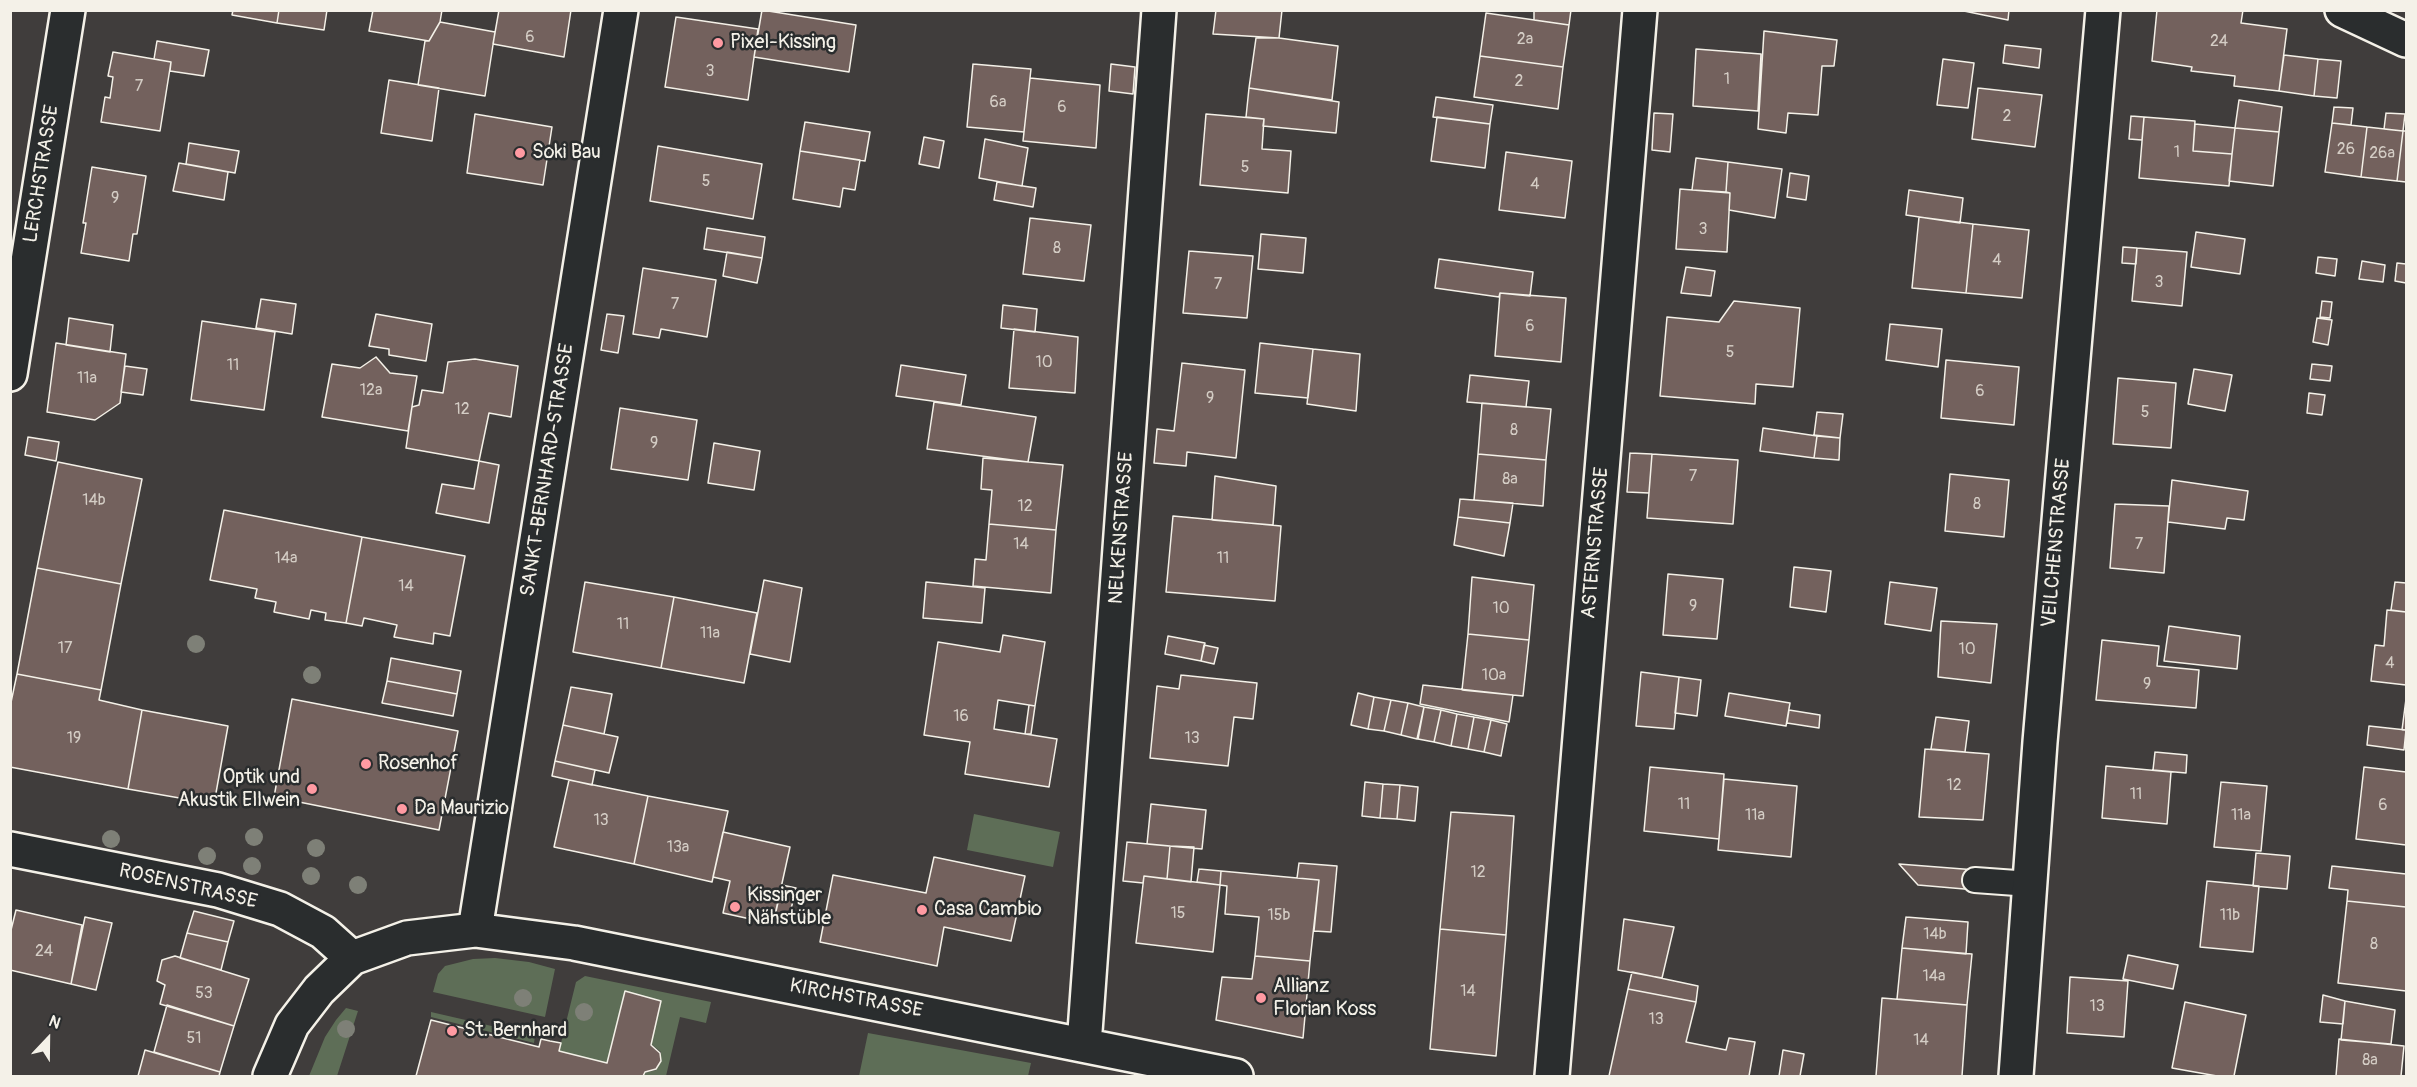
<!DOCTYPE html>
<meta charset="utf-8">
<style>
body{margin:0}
#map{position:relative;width:2417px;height:1087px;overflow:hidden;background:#403d3c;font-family:Pangolin,sans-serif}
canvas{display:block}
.frame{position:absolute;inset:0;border:12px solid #f4f1e8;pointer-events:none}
.north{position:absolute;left:18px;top:1009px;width:60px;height:60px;-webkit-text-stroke:4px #2a2d2e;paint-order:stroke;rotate:22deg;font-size:16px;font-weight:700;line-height:24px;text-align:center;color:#f4f1e8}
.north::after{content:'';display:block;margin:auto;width:21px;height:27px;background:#f4f1e8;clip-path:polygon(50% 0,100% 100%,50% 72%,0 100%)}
</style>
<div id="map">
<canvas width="2417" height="1087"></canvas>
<div class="frame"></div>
<div class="north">N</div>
</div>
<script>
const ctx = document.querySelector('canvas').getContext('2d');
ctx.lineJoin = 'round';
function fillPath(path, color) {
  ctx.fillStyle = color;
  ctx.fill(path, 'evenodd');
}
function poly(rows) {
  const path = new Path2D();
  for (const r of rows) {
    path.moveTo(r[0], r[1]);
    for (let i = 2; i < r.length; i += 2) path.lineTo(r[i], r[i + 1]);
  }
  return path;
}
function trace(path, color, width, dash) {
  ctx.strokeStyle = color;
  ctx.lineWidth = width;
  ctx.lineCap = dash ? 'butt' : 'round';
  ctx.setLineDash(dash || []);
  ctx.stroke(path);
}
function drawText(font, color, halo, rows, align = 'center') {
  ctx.font = font + ' Pangolin,sans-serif';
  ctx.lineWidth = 5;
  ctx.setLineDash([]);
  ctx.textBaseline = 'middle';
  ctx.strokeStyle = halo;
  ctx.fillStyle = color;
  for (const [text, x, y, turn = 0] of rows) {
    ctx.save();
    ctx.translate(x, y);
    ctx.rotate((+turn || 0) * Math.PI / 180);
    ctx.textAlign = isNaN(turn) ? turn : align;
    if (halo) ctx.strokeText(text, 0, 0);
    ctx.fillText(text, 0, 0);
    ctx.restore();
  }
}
fillPath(poly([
 [974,814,1060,832,1053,867,967,850],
 [495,958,529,962,555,969,545,1017,433,992,438,974,445,966,473,959],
 [585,976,711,1002,706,1023,680,1017,666,1076,643,1076,644,1073,656,1070,661,1062,661,1052,651,1044,661,1001,625,991,607,1063,559,1051,576,982],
 [346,1008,358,1011,337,1076,309,1076,325,1037,336,1020],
 [431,1012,535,1036,534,1043,431,1017],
 [868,1033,1031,1063,1028,1076,859,1076]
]), '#5e6e57');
const building = poly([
 [279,10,327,10,324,30,277,23,279,10],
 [279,10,277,23,232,15,233,10,279,10],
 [373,10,442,10,440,22,429,41,369,31,373,10],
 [499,10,571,10,564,57,493,44,499,10],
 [762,10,856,25,849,72,754,57,762,10],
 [1216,10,1282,10,1279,38,1213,34,1216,10],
 [1534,10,1571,10,1569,25,1534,20,1534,10],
 [1959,10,2009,10,2008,20,1959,10],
 [2157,10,2243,10,2241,23,2287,29,2279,91,2234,86,2235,76,2191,71,2192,67,2152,61,2157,10],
 [1486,13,1569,25,1563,67,1480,56,1486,13],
 [676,17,758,29,748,100,665,87,676,17],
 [440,22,495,32,485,96,418,85,425,41,429,41,440,22],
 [1764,31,1837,40,1834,66,1822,66,1818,115,1788,113,1786,133,1758,129,1764,31],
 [1256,38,1279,38,1338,46,1332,100,1249,88,1256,38],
 [157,41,209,50,204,76,170,71,171,62,154,59,157,41],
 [2005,45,2041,49,2039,68,2003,63,2005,45],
 [1696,49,1761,54,1758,111,1693,106,1696,49],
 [113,52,171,62,160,131,101,122,105,97,110,98,113,77,108,76,113,52],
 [2284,55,2318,59,2314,96,2279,91,2284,55],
 [1480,56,1563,67,1558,109,1474,97,1480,56],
 [1943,59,1974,63,1968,108,1937,105,1943,59],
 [2318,59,2341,61,2337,98,2314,96,2318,59],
 [973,64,1031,69,1024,132,967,127,973,64],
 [1111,64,1135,67,1133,94,1109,91,1111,64],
 [1030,78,1100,85,1096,148,1023,141,1030,78],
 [389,80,439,88,432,141,381,133,389,80],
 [1249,88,1339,102,1336,133,1263,126,1264,119,1246,117,1249,88],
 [1978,88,2042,95,2035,147,1972,139,1978,88],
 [1436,97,1493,105,1490,124,1433,117,1436,97],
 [2239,100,2282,107,2279,132,2235,128,2239,100],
 [2334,107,2353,108,2351,125,2332,123,2334,107],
 [1654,113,1673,114,1670,152,1652,150,1654,113],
 [2386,113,2405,114,2403,131,2384,129,2386,113],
 [475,114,552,127,543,185,467,173,475,114],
 [1206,114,1264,119,1262,149,1291,151,1288,193,1200,185,1206,114],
 [2131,116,2144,117,2142,140,2129,139,2131,116],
 [1437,117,1490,124,1485,168,1431,161,1437,117],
 [2144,117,2195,121,2193,151,2232,154,2229,186,2139,178,2144,117],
 [805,122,870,132,865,161,800,151,805,122],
 [2332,123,2367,127,2361,177,2325,172,2332,123],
 [2195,124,2235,128,2232,154,2193,151,2195,124],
 [2367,127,2403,131,2397,181,2361,177,2367,127],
 [2235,128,2279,132,2273,186,2229,181,2235,128],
 [2403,131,2406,131,2406,182,2397,181,2403,131],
 [924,137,944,141,939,168,919,164,924,137],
 [985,139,1028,148,1022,186,979,178,985,139],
 [189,143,239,151,235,173,186,164,189,143],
 [658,146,762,164,753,219,650,201,658,146],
 [800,151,860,160,855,190,843,188,840,207,793,199,800,151],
 [1506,152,1572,161,1565,218,1499,210,1506,152],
 [1696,158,1728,162,1726,192,1692,190,1696,158],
 [1728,162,1782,169,1775,218,1729,210,1730,193,1726,192,1728,162],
 [179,163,228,172,224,200,173,191,179,163],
 [92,167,146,176,137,234,133,234,129,261,81,253,86,223,83,223,92,167],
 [1790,173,1809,176,1806,200,1787,197,1790,173],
 [997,182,1036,188,1033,207,994,200,997,182],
 [1680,189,1730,193,1727,252,1676,249,1680,189],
 [1909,190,1963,198,1960,223,1906,215,1909,190],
 [1919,217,1973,224,1966,293,1912,288,1919,217],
 [1030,218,1091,225,1084,281,1023,274,1030,218],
 [1973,224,2029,230,2022,298,1966,293,1973,224],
 [707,228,765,237,762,258,704,249,707,228],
 [2196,232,2245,239,2240,274,2191,267,2196,232],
 [1261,234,1306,238,1303,273,1258,269,1261,234],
 [2123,247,2137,248,2136,264,2122,263,2123,247],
 [2137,248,2187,252,2182,306,2132,301,2137,248],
 [1189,251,1253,256,1247,318,1183,313,1189,251],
 [727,252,762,258,757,283,723,276,727,252],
 [2318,257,2337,259,2335,276,2316,273,2318,257],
 [1439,259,1533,272,1530,296,1500,293,1499,297,1435,288,1439,259],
 [2362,261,2385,265,2383,282,2359,279,2362,261],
 [2397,263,2406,264,2406,283,2395,281,2397,263],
 [1686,267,1715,271,1711,296,1681,293,1686,267],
 [643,268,716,280,707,337,661,329,659,338,633,334,643,268],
 [1500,293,1566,298,1561,362,1495,356,1500,293],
 [261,299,296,304,292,334,256,328,261,299],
 [1734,301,1800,308,1793,387,1756,384,1755,404,1660,396,1667,317,1719,322,1734,301],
 [2322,301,2332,302,2330,318,2320,317,2322,301],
 [1003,305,1037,309,1035,332,1001,328,1003,305],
 [376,314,432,324,426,361,389,355,389,349,369,346,376,314],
 [607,314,624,316,618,353,601,350,607,314],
 [69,318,113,325,110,352,66,345,69,318],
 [2317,318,2332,320,2328,345,2313,342,2317,318],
 [202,321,275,332,264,410,191,400,202,321],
 [1890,324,1942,329,1938,367,1886,360,1890,324],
 [1014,329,1078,337,1075,393,1009,388,1014,329],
 [56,343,126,354,120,403,95,420,47,412,56,343],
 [1260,343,1313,349,1308,398,1255,393,1260,343],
 [1313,349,1360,354,1356,411,1307,404,1313,349],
 [376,357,390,373,417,376,408,431,322,417,332,364,360,368,376,357],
 [475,359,518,366,511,417,489,413,479,461,406,448,412,407,419,405,422,390,443,393,448,362,475,359],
 [1946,360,2019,367,2014,425,1941,418,1946,360],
 [1182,363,1245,370,1236,458,1187,452,1186,466,1154,463,1157,429,1174,431,1182,363],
 [2312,364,2332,366,2330,381,2310,379,2312,364],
 [901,365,966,375,961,405,896,396,901,365],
 [125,366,147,369,143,395,121,392,125,366],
 [2194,369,2232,375,2225,411,2188,404,2194,369],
 [1470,375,1529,381,1526,407,1467,402,1470,375],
 [2118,378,2176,383,2171,448,2113,444,2118,378],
 [2309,393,2325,395,2322,415,2307,413,2309,393],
 [934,402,1036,417,1028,462,927,449,934,402],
 [1482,403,1551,409,1546,460,1478,454,1482,403],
 [620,408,697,420,688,480,611,469,620,408],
 [1817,412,1843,414,1840,438,1814,435,1817,412],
 [1763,428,1817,436,1814,458,1760,451,1763,428],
 [1817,436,1840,438,1839,460,1814,458,1817,436],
 [28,437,59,442,56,461,25,455,28,437],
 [714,443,760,451,754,490,708,483,714,443],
 [1630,453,1652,454,1649,493,1627,492,1630,453],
 [1478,454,1546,460,1543,506,1474,500,1478,454],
 [1652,454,1738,460,1733,524,1647,518,1652,454],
 [983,458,1063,465,1056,530,989,524,992,490,981,489,983,458],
 [479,461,499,465,489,523,436,513,442,484,474,489,479,461],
 [58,462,142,479,121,584,37,568,58,462],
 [1950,474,2009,480,2004,537,1945,531,1950,474],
 [1215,476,1276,486,1273,525,1212,520,1215,476],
 [2172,480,2248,491,2244,520,2227,518,2225,529,2168,522,2172,480],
 [1460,499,1513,503,1510,523,1458,517,1460,499],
 [2115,504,2169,506,2164,573,2110,568,2115,504],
 [224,510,362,537,346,623,325,620,326,613,311,610,309,619,274,612,276,602,255,598,257,589,210,580,224,510],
 [1173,516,1281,526,1275,601,1166,592,1173,516],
 [1458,517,1510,523,1504,556,1454,545,1458,517],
 [989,524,1056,530,1051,593,973,586,975,559,986,560,989,524],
 [362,537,465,556,450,636,434,633,433,644,394,637,397,625,364,618,362,626,346,623,362,537],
 [1794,567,1831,571,1826,612,1790,607,1794,567],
 [37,568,121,584,101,690,17,674,37,568],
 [1668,574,1723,579,1717,639,1663,635,1668,574],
 [1472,577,1534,585,1529,640,1468,634,1472,577],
 [764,580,802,588,790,662,750,654,764,580],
 [585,582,674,597,661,668,573,652,585,582],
 [926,582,985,588,982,623,923,618,926,582],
 [1890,582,1937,588,1931,631,1885,624,1890,582],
 [2395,582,2406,583,2406,612,2391,610,2395,582],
 [674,597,757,613,744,683,661,668,674,597],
 [2387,610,2406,612,2406,685,2371,681,2375,645,2384,646,2387,610],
 [1941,621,1997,624,1991,683,1938,677,1941,621],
 [2169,626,2240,636,2237,669,2164,661,2169,626],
 [1468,634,1529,640,1523,696,1462,690,1468,634],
 [1003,635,1045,642,1035,706,998,700,994,729,1057,739,1049,787,965,774,970,742,924,735,938,642,1000,652,1003,635],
 [1168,636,1205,643,1201,661,1165,654,1168,636],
 [2102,640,2159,646,2157,666,2199,670,2196,708,2096,700,2102,640],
 [1204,645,1218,648,1214,664,1201,661,1204,645],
 [391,658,461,671,457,694,387,681,391,658],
 [1641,672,1679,677,1674,729,1636,726,1641,672],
 [17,674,101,690,99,700,142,710,128,789,10,767,10,707,17,674],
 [1181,675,1257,683,1253,719,1234,717,1228,766,1150,758,1157,686,1179,689,1181,675],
 [1679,677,1701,680,1697,716,1675,713,1679,677],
 [387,681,457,694,453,716,382,703,387,681],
 [1423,685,1513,695,1509,722,1420,704,1423,685],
 [571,687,612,694,604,734,563,725,571,687],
 [1358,693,1374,697,1368,729,1351,725,1358,693],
 [1729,693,1790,703,1786,726,1725,716,1729,693],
 [1374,697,1391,700,1384,731,1368,729,1374,697],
 [292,699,458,731,439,830,274,797,292,699],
 [2406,699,2406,730,2402,730,2406,699],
 [1391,700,1408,703,1401,735,1384,731,1391,700],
 [1408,703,1424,707,1417,739,1401,735,1408,703],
 [1029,705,1035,706,1031,734,1025,734,1029,705],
 [1424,707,1441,710,1434,742,1418,739,1424,707],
 [142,710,228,726,214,804,128,789,142,710],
 [1441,710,1457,714,1451,746,1434,742,1441,710],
 [1789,710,1820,715,1819,728,1787,723,1789,710],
 [1457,714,1474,717,1468,749,1451,746,1457,714],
 [1474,717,1491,720,1484,752,1468,749,1474,717],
 [1936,717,1969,721,1965,752,1931,749,1936,717],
 [1491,720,1507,724,1501,756,1484,752,1491,720],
 [563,725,618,737,609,773,555,761,563,725],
 [2369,726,2406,730,2404,750,2367,745,2369,726],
 [1925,749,1989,754,1983,820,1919,817,1925,749],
 [2155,752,2187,755,2186,773,2153,770,2155,752],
 [555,761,595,770,592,785,552,776,555,761],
 [2106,766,2171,772,2167,824,2102,818,2106,766],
 [1650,767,1724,774,1719,839,1644,831,1650,767],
 [2364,767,2406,772,2406,845,2356,839,2364,767],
 [1724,779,1797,786,1791,857,1718,850,1724,779],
 [569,780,648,796,634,864,554,847,569,780],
 [1365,782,1383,784,1380,818,1362,816,1365,782],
 [2221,782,2267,786,2261,851,2214,847,2221,782],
 [1383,784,1400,785,1397,819,1380,818,1383,784],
 [1400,785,1418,787,1415,821,1397,819,1400,785],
 [648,796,728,811,712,882,634,864,648,796],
 [1151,804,1206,810,1202,849,1147,844,1151,804],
 [1451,812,1514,816,1506,935,1440,929,1451,812],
 [723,832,790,847,773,924,723,913,730,881,713,877,723,832],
 [1127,842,1170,846,1167,879,1144,876,1143,883,1123,881,1127,842],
 [1170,846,1194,847,1191,882,1167,879,1170,846],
 [2256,853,2290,856,2287,889,2253,886,2256,853],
 [934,857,1025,876,1011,941,944,927,937,966,820,942,833,875,926,893,934,857],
 [1299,863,1337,866,1331,932,1314,931,1319,880,1297,878,1299,863],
 [1899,864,1976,870,1976,890,1918,885,1899,864],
 [2332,866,2406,874,2406,907,2347,901,2348,890,2329,888,2332,866],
 [1199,869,1221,871,1220,885,1197,882,1199,869],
 [1221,871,1319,880,1310,961,1255,956,1259,917,1225,914,1227,886,1220,885,1221,871],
 [1144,876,1220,885,1213,952,1136,943,1144,876],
 [2207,881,2259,886,2253,952,2200,947,2207,881],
 [782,885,796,888,788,922,774,920,782,885],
 [2347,901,2406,907,2406,991,2338,983,2347,901],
 [16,910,82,925,71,984,10,970,10,934,16,910],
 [194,911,234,921,228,942,187,933,194,911],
 [85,917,112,923,96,990,71,984,85,917],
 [1906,917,1968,922,1966,954,1902,948,1906,917],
 [1624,919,1674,927,1662,978,1618,970,1624,919],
 [1440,929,1506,935,1496,1056,1430,1049,1440,929],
 [187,933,228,942,221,970,180,958,187,933],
 [1902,948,1972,954,1967,1005,1897,999,1902,948],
 [2128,955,2178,965,2173,989,2123,979,2128,955],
 [175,956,249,979,234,1026,160,1004,165,985,157,981,162,960,175,956],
 [1255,956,1310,961,1303,1038,1216,1020,1222,977,1252,979,1255,956],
 [1632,972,1698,986,1696,1002,1628,989,1632,972],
 [2070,977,2128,981,2124,1037,2067,1033,2070,977],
 [1628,989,1696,1002,1686,1042,1726,1050,1729,1038,1755,1042,1749,1076,1609,1076,1628,989],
 [625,991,661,1001,651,1045,660,1053,661,1061,656,1069,645,1072,643,1076,416,1076,431,1020,539,1047,541,1039,550,1041,561,1043,559,1051,607,1063,625,991],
 [2323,995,2345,1001,2343,1024,2320,1022,2323,995],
 [1882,998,1967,1005,1962,1076,1876,1076,1882,998],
 [2345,1001,2395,1010,2391,1044,2341,1040,2345,1001],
 [2185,1002,2246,1015,2234,1076,2217,1076,2172,1068,2185,1002],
 [167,1005,234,1026,220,1072,154,1052,167,1005],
 [2339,1039,2404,1046,2401,1076,2336,1076,2339,1039],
 [145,1050,220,1072,219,1076,138,1076,145,1050],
 [1783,1050,1804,1054,1800,1076,1779,1076,1783,1050]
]);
fillPath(building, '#73615d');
trace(building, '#f4f1e8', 1.5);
const service = poly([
 [1975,880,2030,884]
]);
const minor = poly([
 [2342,10,2406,40],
 [10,374,68,10],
 [10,849,218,890,280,909,323,932,352,958],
 [475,930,621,10],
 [1084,1045,1159,10],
 [270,1076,292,1025,319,990,352,958,407,938,475,930,574,943,1236,1076],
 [1552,1076,1640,10],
 [2016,1076,2040,742,2103,10]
]);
trace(service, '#f4f1e8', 28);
trace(minor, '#f4f1e8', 38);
trace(service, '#2a2d2e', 24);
trace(minor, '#2a2d2e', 33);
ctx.fillStyle = '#7e8077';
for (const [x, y] of [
 [196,644],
 [312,675],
 [254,837],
 [111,839],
 [316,848],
 [207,856],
 [252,866],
 [311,876],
 [358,885],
 [523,998],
 [584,1012],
 [346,1029]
]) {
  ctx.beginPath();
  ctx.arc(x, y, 9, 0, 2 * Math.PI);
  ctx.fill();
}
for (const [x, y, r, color] of [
 [718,43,6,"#ff9aa2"],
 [520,153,6,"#ff9aa2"],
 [366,764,6,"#ff9aa2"],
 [312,789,6,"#ff9aa2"],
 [402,809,6,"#ff9aa2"],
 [735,907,6,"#ff9aa2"],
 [922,910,6,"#ff9aa2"],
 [1261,998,6,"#ff9aa2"],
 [452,1031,6,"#ff9aa2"]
]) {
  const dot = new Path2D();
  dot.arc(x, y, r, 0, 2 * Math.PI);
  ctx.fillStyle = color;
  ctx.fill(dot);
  trace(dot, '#2a2d2e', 2);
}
drawText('16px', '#d4cdc5', null, [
 ["6",530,38],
 ["2a",1525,40],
 ["24",2219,42],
 ["3",710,72],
 ["1",1727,80],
 ["2",1519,82],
 ["7",139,87],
 ["6a",998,103],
 ["6",1062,108],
 ["2",2007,117],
 ["26",2346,150],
 ["1",2177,153],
 ["26a",2382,154],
 ["5",1245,168],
 ["5",706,182],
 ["4",1535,185],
 ["9",115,199],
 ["3",1703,230],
 ["8",1057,249],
 ["4",1997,261],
 ["3",2159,283],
 ["7",1218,285],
 ["7",675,305],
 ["6",1530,327],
 ["5",1730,353],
 ["10",1044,363],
 ["11",233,366],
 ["11a",87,379],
 ["12a",371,391],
 ["6",1980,392],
 ["9",1210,399],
 ["12",462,410],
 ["5",2145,413],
 ["8",1514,431],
 ["9",654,444],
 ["7",1693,477],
 ["8a",1510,480],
 ["14b",94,501],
 ["8",1977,505],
 ["12",1025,507],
 ["14",1021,545],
 ["7",2139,545],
 ["14a",286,559],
 ["11",1223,559],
 ["14",406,587],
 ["9",1693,607],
 ["10",1501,609],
 ["11",623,625],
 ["11a",710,634],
 ["17",65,649],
 ["10",1967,650],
 ["4",2390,664],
 ["10a",1494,676],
 ["9",2147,685],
 ["16",961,717],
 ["19",74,739],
 ["13",1192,739],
 ["12",1954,786],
 ["11",2136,795],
 ["11",1684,805],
 ["6",2383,806],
 ["11a",1755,816],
 ["11a",2241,816],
 ["13",601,821],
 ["13a",678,848],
 ["12",1478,873],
 ["15",1178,914],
 ["15b",1279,916],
 ["11b",2230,916],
 ["14b",1935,935],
 ["8",2374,945],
 ["24",44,952],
 ["14a",1934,977],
 ["14",1468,992],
 ["53",204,994],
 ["13",2097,1007],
 ["13",1656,1020],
 ["51",194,1039],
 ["14",1921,1041],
 ["8a",2370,1061]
]);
drawText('20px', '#f4f1e8', '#2a2d2e', [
 ["Pixel-Kissing",730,43],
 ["Soki Bau",532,153],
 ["Rosenhof",378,764],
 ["Optik und",300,778,"right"],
 ["Akustik Ellwein",300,801,"right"],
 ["Da Maurizio",414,809],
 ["Kissinger",747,896],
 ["Nähstüble",747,919],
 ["Casa Cambio",934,910],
 ["Allianz",1273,987],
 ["Florian Koss",1273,1010],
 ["St. Bernhard",464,1031]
], 'left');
drawText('20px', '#f4f1e8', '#2a2d2e', [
 ["LERCHSTRASSE",42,174,-81],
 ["SANKT-BERNHARD-STRASSE",548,470,-81],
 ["NELKENSTRASSE",1122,528,-86],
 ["ASTERNSTRASSE",1596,543,-85],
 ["VEILCHENSTRASSE",2057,543,-85],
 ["ROSENSTRASSE",188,887,13],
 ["KIRCHSTRASSE",856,999,11]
]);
</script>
